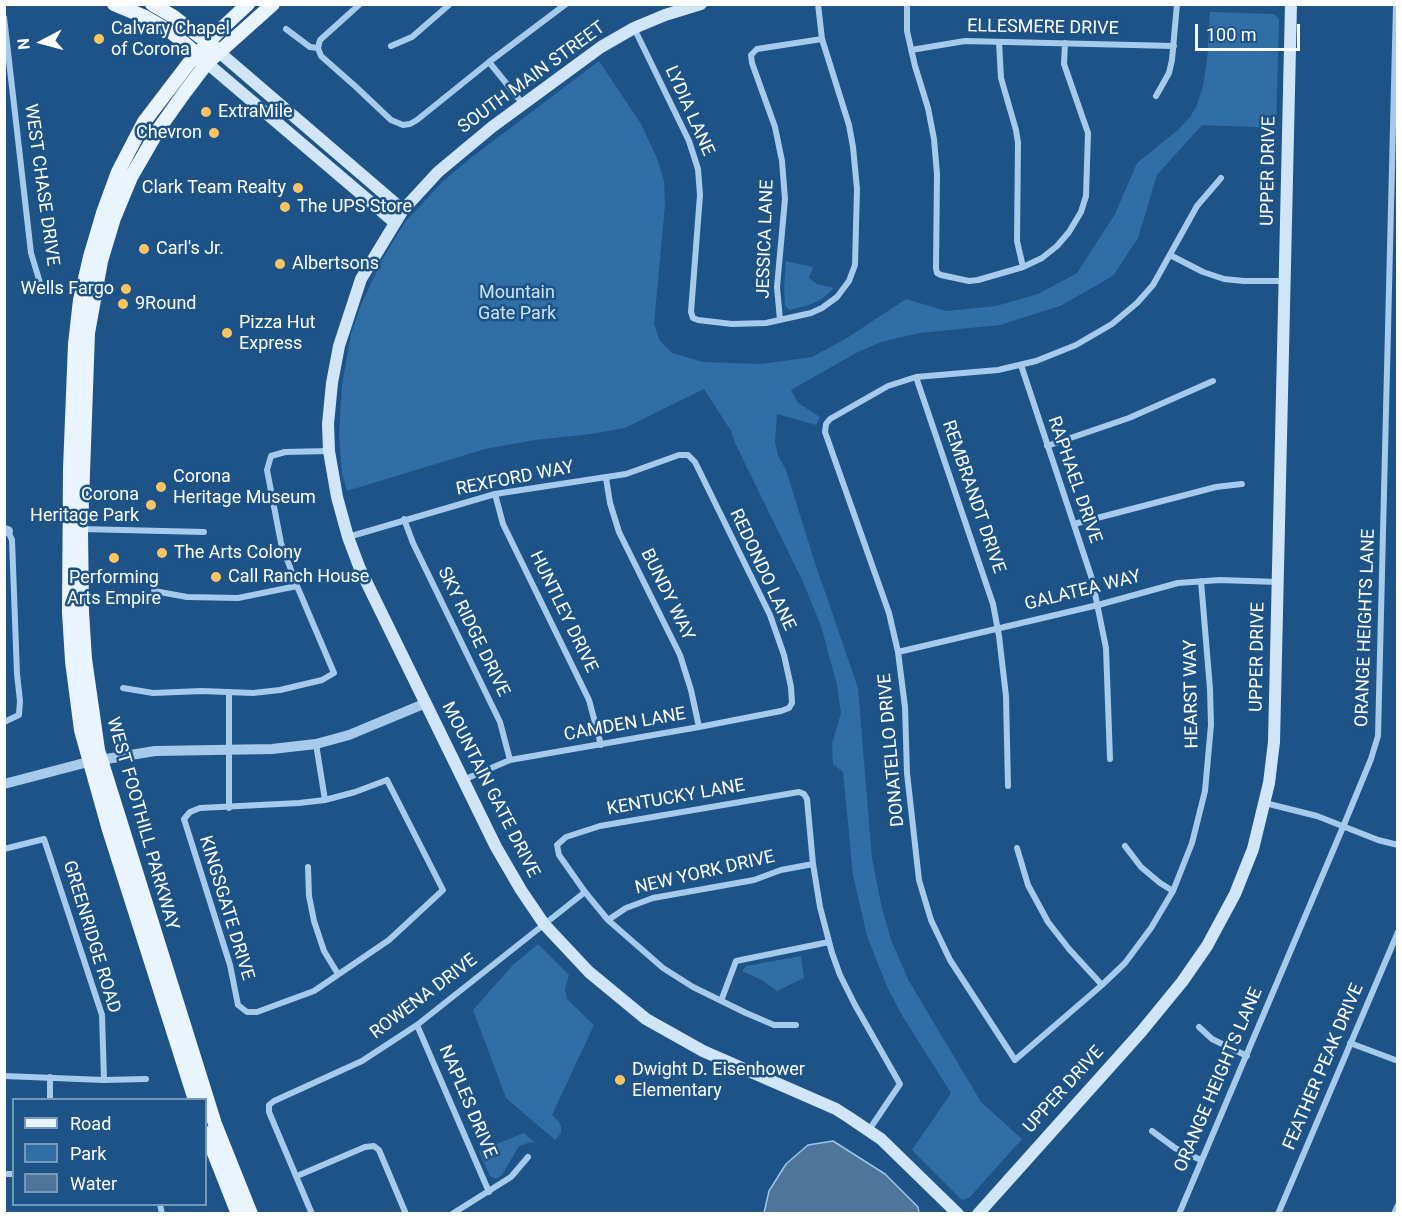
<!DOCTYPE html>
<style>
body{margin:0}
#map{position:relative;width:1402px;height:1218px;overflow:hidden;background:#1d5387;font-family:Roboto,sans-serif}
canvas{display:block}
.frame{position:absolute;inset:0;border:6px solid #fff;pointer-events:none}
.legend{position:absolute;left:12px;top:1098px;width:195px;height:108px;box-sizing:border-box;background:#1d5387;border:2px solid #7798b7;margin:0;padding:8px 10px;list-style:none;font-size:18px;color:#fff}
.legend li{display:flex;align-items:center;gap:12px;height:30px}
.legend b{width:30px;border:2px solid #7798b7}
.north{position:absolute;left:12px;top:12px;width:60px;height:60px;-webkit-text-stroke:4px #1d5387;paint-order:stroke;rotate:264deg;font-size:16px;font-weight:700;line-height:24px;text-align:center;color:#fff}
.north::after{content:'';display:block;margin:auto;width:21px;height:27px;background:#fff;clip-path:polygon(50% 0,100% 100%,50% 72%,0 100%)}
.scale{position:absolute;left:1195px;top:24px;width:105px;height:27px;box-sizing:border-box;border:3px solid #fff;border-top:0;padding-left:8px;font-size:18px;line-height:21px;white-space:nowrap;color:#fff;-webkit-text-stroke:4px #1d5387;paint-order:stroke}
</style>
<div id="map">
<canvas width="1402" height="1218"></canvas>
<div class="frame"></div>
<ul class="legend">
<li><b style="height:8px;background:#eaf4ff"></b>Road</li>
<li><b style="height:16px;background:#306ea5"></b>Park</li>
<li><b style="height:16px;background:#4f759b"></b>Water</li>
</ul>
<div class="north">N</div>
<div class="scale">100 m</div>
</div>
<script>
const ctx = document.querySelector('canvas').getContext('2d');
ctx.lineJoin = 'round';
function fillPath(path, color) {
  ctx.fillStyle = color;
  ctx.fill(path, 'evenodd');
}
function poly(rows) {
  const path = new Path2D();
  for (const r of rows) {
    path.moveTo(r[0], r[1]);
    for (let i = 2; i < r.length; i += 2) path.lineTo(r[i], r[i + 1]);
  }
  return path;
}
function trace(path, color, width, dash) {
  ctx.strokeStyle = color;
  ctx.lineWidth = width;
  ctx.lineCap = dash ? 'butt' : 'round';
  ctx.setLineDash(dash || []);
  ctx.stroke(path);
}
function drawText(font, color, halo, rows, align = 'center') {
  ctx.font = font + ' Roboto,sans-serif';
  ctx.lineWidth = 5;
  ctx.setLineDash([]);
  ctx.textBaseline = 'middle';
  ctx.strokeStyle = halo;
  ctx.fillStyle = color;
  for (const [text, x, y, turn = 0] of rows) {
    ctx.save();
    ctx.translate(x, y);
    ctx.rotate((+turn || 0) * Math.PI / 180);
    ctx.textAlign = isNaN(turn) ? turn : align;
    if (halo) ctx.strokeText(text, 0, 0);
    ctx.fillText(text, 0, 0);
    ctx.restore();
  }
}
fillPath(poly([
 [1210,12,1274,14,1279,19,1276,128,1202,125,1157,175,1138,238,1113,276,1060,306,1000,325,919,333,881,342,856,353,791,390,798,403,820,417,816,425,777,414,775,442,778,455,786,470,814,560,858,688,872,858,881,904,891,940,909,981,981,1102,1022,1139,969,1198,962,1200,912,1150,951,1093,903,1017,888,989,867,936,853,875,843,772,833,764,832,744,841,713,837,685,821,626,803,582,735,443,731,431,704,389,625,428,591,434,535,440,485,449,347,491,342,473,339,435,342,385,351,334,361,305,382,260,405,222,443,181,472,157,599,61,641,124,657,158,664,181,665,206,654,324,660,341,672,353,703,362,761,364,812,357,847,338,906,299,946,311,996,306,1038,294,1077,273,1115,214,1137,163,1179,129,1190,117,1196,107,1203,86,1207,60],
 [786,261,813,267,809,278,817,284,834,288,822,299,809,305,790,310,785,306,784,287],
 [538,944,569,975,565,989,567,999,594,1025,552,1115,559,1122,561,1127,561,1133,555,1140,506,1098,473,1010,513,965],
 [801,956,804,978,777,991,762,980,742,971,746,966],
 [524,1133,536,1144,531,1142,519,1146,502,1175,496,1179,490,1176,479,1151]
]), '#306ea5');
const water = poly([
 [833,1141,885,1174,918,1207,919,1213,764,1213,769,1191,786,1164,808,1145,833,1141]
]);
fillPath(water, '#4f759b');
trace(water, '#99c6ed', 1.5);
trace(poly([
 [907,4,907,31,915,66,928,108,934,139,937,174,936,268,937,273,941,275,969,281,978,280,1023,267,1042,258,1057,246,1069,232,1081,212,1086,196,1088,133,1064,64,1065,43],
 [4,17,31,253,41,286],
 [634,28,689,141,698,169,700,195,691,312,693,318,698,320,732,324,766,323,811,313,822,308,837,297,849,281,855,265,857,189,853,147,849,125,822,39,818,4],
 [286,29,310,47,318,48,321,56,355,86,391,120,403,125,410,124,417,120,489,62,566,4],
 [999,42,1001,78,1016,130,1018,143,1017,241,1023,267],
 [391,46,412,37,450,4],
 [318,48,320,40,360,4],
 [911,50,965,41,1174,46],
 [489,62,523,104],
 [1156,96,1169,73,1172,60,1177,4],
 [1170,255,1203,272,1224,279,1244,281,1284,281],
 [780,320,777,287,785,199,782,161,775,127,752,63,751,55,757,49,822,39],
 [1021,365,1092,579,1106,648,1110,759],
 [916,377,993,604,999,636,1006,696,1008,786],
 [1047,446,1129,418,1213,381],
 [606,478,610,503,619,532,680,655,691,690,699,727],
 [495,494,503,524,589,700,601,745],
 [404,519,413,543,500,722,510,760],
 [1074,524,1216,487,1242,484],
 [81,529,204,532],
 [348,537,495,494,626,474,679,455,688,455,695,462,770,615,784,655,791,687,792,703,789,708,781,711,699,727,510,760,463,780],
 [1201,581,1210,689,1211,725,1205,791,1192,843,1173,891,1151,928,1125,963,1102,985,1015,1060,950,960,931,920,919,880,907,773,905,707,898,652,889,613,825,432,826,424,830,419,888,386,916,377,998,370,1036,361,1076,345,1112,324,1137,303,1153,285,1197,206,1221,178],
 [154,591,187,597,238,598,297,586],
 [898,652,1098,605,1178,583,1220,580,1278,582],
 [123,688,153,693,202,691,253,693,280,690,322,680,334,673,297,586,281,543,267,470,271,456,285,452,329,451],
 [229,692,229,808],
 [4,722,19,715,20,701,17,674,12,540,8,531],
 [316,744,325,800],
 [387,780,443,890,389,940,314,991,257,1012,247,1012,238,1005,230,965,184,819,190,812,200,808,299,803,325,800,355,792,387,780],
 [1265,803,1317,816,1378,840,1398,845],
 [1125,846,1141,867,1160,883,1173,891],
 [1017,848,1028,885,1048,922,1069,949,1102,985],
 [4,849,44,839,102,1015,104,1080],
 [308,867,309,896,314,921,324,951,338,974],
 [608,920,626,908,653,898,754,880,781,870,813,864],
 [721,1001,736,961,829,942],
 [417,1025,489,1192],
 [796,1025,774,1025,746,1013,693,987,663,968,608,920,585,892,559,855,557,845,566,837,600,826,799,792,804,794,807,799,813,864,820,907,832,953,840,975,855,1005,900,1084,869,1130],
 [1199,1027,1212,1039,1247,1056],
 [1350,1043,1398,1061],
 [4,1076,104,1080,146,1079],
 [50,1100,50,1077],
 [1152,1131,1175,1148,1201,1160],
 [4,1174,14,1174],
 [297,1176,365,1147,374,1146,379,1150,406,1214],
 [160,1204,162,1214],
 [312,1214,269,1112,269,1105,274,1101,362,1061,417,1025,585,892],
 [452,1214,511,1177,528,1157],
 [1179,1214,1343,827,1371,759,1378,736,1396,4],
 [1278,1214,1398,932],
 [1394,1214,1398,1205]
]), '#a5caeb', 6);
trace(poly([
 [4,530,8,531],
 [4,784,88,762,155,751,272,749,316,744,349,735,426,703]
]), '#a5caeb', 10);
trace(poly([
 [701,4,665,15,634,28,601,47,492,127,438,172,403,210,361,279,339,346,332,383,328,424,329,451,337,497,348,537,360,569,496,847,521,890,544,924,589,972,646,1019,703,1051,836,1109,850,1118,881,1139,958,1214],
 [219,52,403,210],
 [207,63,394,222],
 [978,1214,1141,1032,1182,982,1207,946,1235,894,1253,849,1269,783,1274,742,1291,4]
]), '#d1e5f8', 12);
trace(poly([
 [114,4,145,17,171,32,204,60],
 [152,4,174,17,215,48],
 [195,1100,109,830,81,730,72,661,69,612,70,469,75,344,80,300,90,257,103,213,118,172,144,122,189,63,219,31,248,4],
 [206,1133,238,1214],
 [251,1214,215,1124,98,750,85,659,82,612,81,529,88,333,101,261,114,218,131,177,145,153,158,130,185,92,207,63,273,4]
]), '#eaf4ff', 14);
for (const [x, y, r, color] of [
 [99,39,6,"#fbc463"],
 [206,112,6,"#fbc463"],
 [214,133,6,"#fbc463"],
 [298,188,6,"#fbc463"],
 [285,207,6,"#fbc463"],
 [144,249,6,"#fbc463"],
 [280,264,6,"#fbc463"],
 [126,289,6,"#fbc463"],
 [123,304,6,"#fbc463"],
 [227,333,6,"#fbc463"],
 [161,487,6,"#fbc463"],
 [151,505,6,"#fbc463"],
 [162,553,6,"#fbc463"],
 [114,558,6,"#fbc463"],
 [216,577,6,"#fbc463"],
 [620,1080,6,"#fbc463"]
]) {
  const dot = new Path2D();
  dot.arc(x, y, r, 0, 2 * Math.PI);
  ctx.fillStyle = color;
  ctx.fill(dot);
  trace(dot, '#1d5387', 2);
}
drawText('18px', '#fff', '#1d5387', [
 ["ELLESMERE DRIVE",1043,28,1],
 ["SOUTH MAIN STREET",532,78,-36],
 ["LYDIA LANE",689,111,66],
 ["UPPER DRIVE",1269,171,-89],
 ["WEST CHASE DRIVE",41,185,82],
 ["JESSICA LANE",766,239,-88],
 ["REXFORD WAY",515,479,-11],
 ["RAPHAEL DRIVE",1074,480,71],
 ["REMBRANDT DRIVE",973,497,71],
 ["REDONDO LANE",762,570,65],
 ["GALATEA WAY",1083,591,-14],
 ["BUNDY WAY",667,595,64],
 ["HUNTLEY DRIVE",563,612,64],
 ["ORANGE HEIGHTS LANE",1366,628,-88],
 ["SKY RIDGE DRIVE",473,632,64],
 ["UPPER DRIVE",1258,657,-89],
 ["HEARST WAY",1192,694,-91],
 ["CAMDEN LANE",625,725,-10],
 ["DONATELLO DRIVE",892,750,-95],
 ["MOUNTAIN GATE DRIVE",490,790,63],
 ["KENTUCKY LANE",676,798,-10],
 ["WEST FOOTHILL PARKWAY",142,824,74],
 ["NEW YORK DRIVE",705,873,-13],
 ["KINGSGATE DRIVE",226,908,73],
 ["GREENRIDGE ROAD",91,937,73],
 ["ROWENA DRIVE",424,997,-37],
 ["FEATHER PEAK DRIVE",1324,1067,-67],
 ["ORANGE HEIGHTS LANE",1219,1080,-67],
 ["UPPER DRIVE",1064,1090,-48],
 ["NAPLES DRIVE",467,1102,67]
]);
drawText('18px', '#fff', '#1d5387', [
 ["Calvary Chapel",111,29],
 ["of Corona",111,50],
 ["ExtraMile",218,112],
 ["Chevron",202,133,"right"],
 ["Clark Team Realty",286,188,"right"],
 ["The UPS Store",297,207],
 ["Carl's Jr.",156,249],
 ["Albertsons",292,264],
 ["Wells Fargo",114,289,"right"],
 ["9Round",135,304],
 ["Pizza Hut",239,323],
 ["Express",239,344],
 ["Corona",173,477],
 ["Heritage Museum",173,498],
 ["Corona",139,495,"right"],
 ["Heritage Park",139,516,"right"],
 ["The Arts Colony",174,553],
 ["Call Ranch House",228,577],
 ["Performing",114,578,"center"],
 ["Arts Empire",114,599,"center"],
 ["Dwight D. Eisenhower",632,1070],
 ["Elementary",632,1091]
], 'left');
drawText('18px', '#cae3f8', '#1d5387', [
 ["Mountain",517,293],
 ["Gate Park",517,314]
]);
</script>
